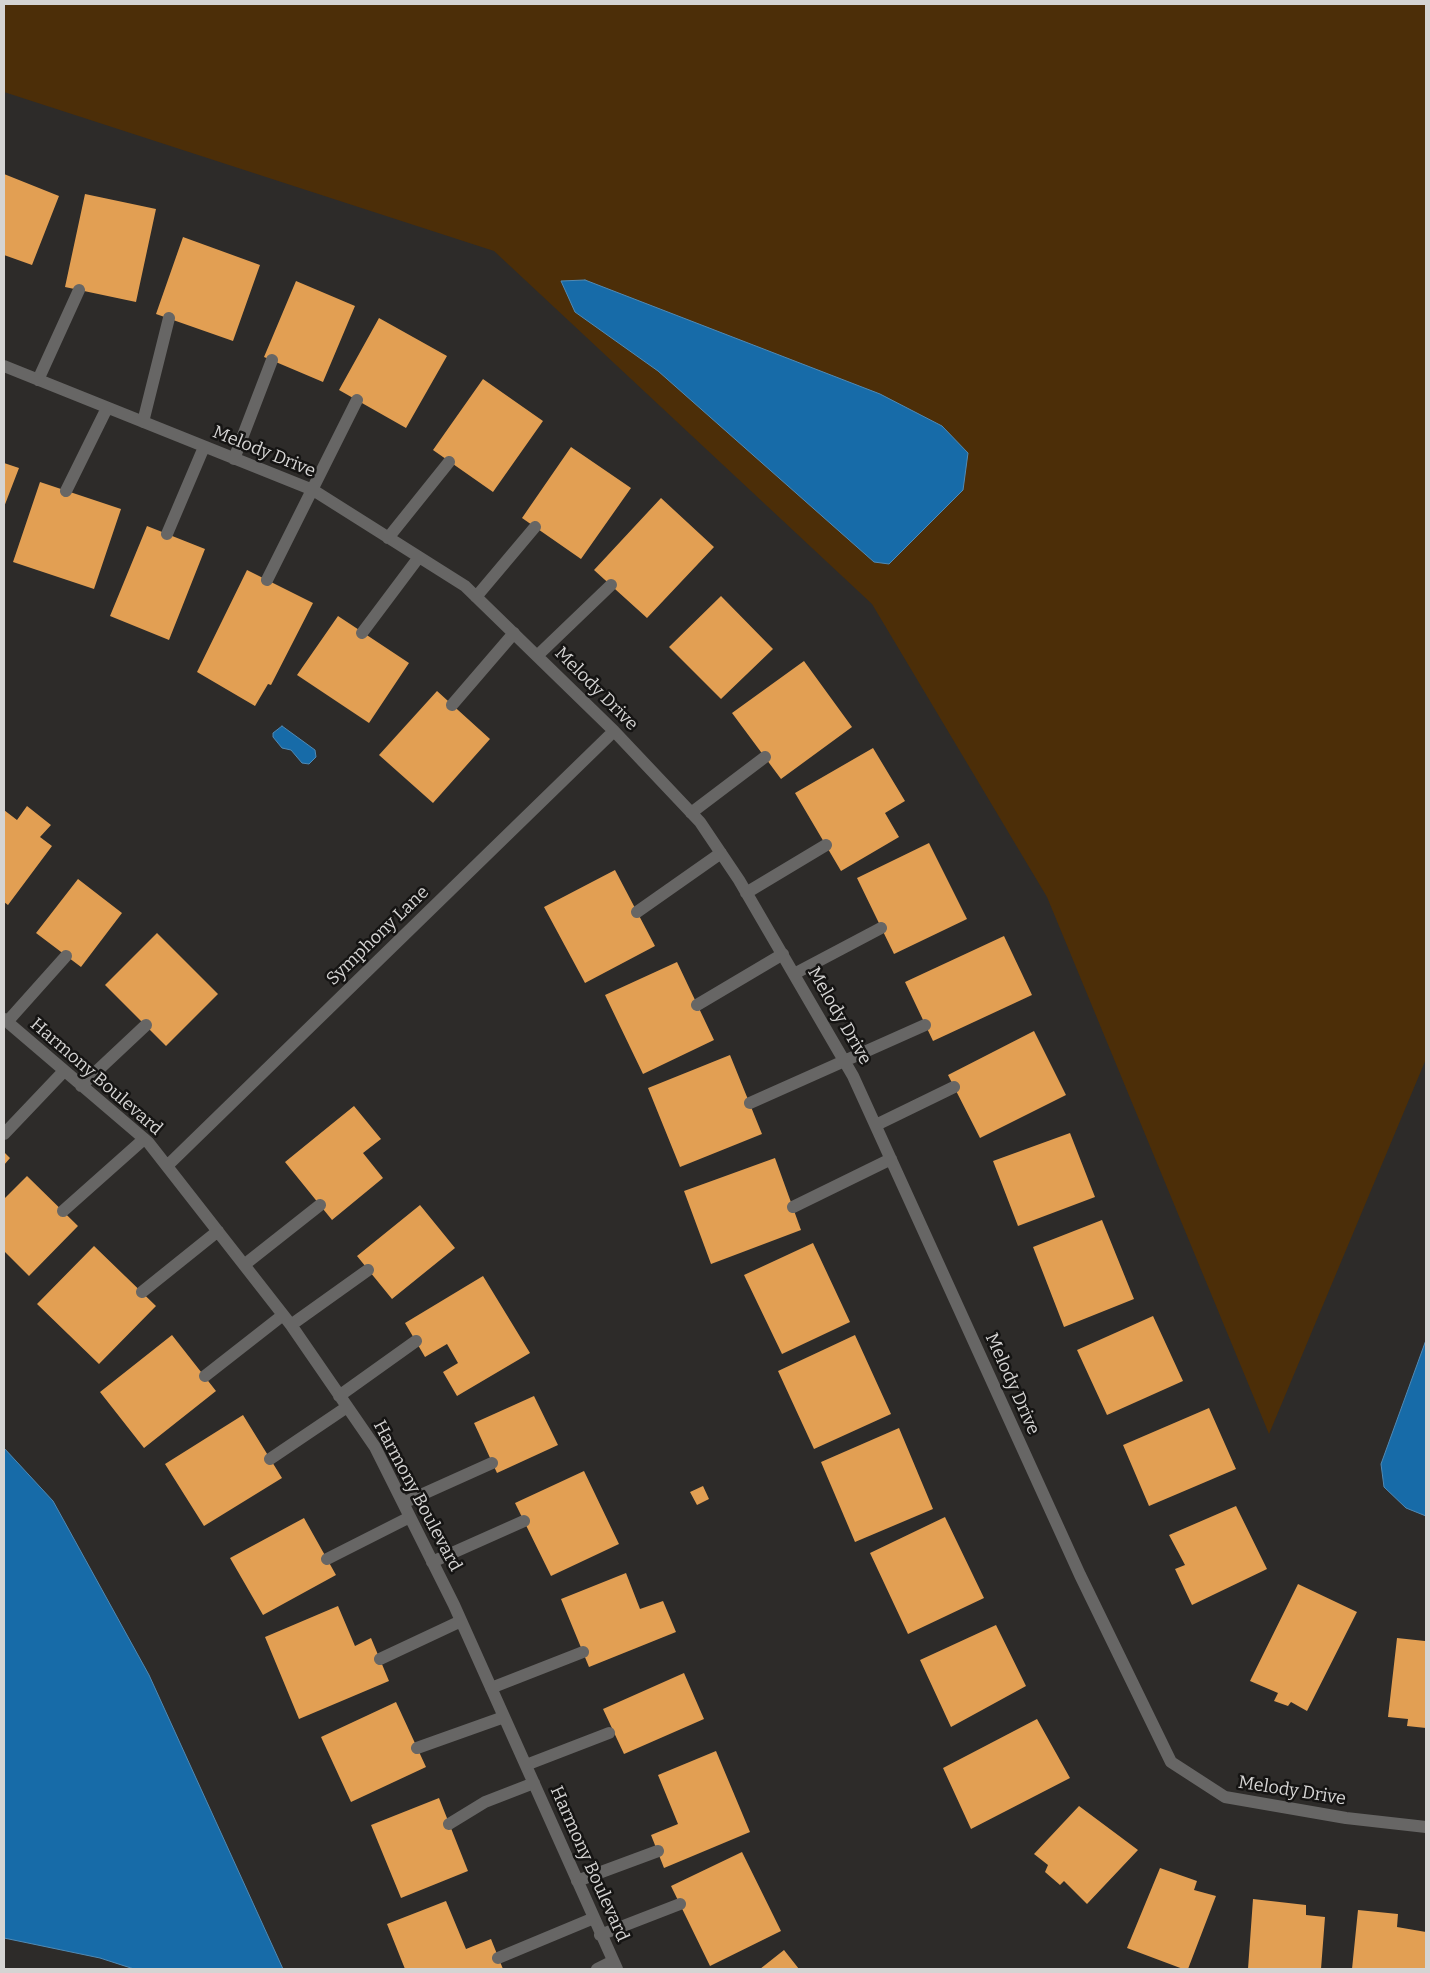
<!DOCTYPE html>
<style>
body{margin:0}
#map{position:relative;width:1430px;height:1973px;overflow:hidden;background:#2d2b29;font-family:Bitter,serif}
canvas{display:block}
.frame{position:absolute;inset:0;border:5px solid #d5d4d3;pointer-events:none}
</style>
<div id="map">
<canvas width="1430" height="1973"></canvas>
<div class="frame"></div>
</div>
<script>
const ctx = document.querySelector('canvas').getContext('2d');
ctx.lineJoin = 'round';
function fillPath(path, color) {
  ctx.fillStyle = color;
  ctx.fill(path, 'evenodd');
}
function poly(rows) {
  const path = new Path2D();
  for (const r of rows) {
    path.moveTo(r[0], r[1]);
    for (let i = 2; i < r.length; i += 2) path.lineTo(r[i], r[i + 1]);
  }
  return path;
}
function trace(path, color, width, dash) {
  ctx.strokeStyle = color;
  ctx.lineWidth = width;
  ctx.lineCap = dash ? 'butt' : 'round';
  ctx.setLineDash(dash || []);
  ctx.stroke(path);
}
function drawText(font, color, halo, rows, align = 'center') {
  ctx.font = font + ' Bitter,serif';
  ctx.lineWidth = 5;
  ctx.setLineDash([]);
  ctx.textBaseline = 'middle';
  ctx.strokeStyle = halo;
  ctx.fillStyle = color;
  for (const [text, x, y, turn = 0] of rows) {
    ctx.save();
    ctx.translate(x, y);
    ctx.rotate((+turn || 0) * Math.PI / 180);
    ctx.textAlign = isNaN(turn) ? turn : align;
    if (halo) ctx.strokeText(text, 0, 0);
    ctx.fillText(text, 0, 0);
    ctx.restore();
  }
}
fillPath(poly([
 [4,4,1426,4,1426,1059,1269,1434,1047,897,872,604,494,251,4,92]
]), '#4c2e08');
const water = poly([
 [585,280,880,394,942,426,968,453,963,490,889,564,874,562,658,371,575,312,561,281,585,280],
 [282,726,315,750,316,757,309,764,302,763,291,750,282,748,273,737,273,733,282,726],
 [1426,1340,1426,1516,1406,1508,1384,1487,1381,1464,1426,1340],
 [4,1448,53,1501,149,1675,283,1969,134,1969,100,1958,4,1938,4,1448]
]);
fillPath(water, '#176ba8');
trace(water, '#508ab5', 1);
fillPath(poly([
 [4,174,59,196,32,265,4,255],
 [85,194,156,209,136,302,65,287],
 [183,237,260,265,233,341,156,314],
 [296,281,355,306,323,382,264,357],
 [379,318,447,356,406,428,339,390],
 [483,379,543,421,493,492,433,450],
 [571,447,631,488,581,559,522,518],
 [4,463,19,468,4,507],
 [40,482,121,509,94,589,13,562],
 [661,498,714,547,647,618,594,570],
 [147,526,205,549,169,640,110,616],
 [247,570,313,603,271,685,268,684,255,706,197,672],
 [721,596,773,649,721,699,669,647],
 [338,616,409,663,369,723,297,675],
 [804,661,852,727,781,779,732,713],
 [437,691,490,739,433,803,379,755],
 [873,748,905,801,885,813,899,837,841,871,795,793],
 [27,806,51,825,40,837,52,846,8,905,4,902,4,810,17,820],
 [929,843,967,919,894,954,857,878],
 [615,870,655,946,585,983,544,907],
 [78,879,122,913,81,967,36,933],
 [157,933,218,994,166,1046,105,985],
 [1004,936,1032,995,933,1041,905,982],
 [677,962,714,1040,643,1074,605,995],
 [1034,1031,1066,1095,980,1138,948,1075],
 [730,1055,762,1134,680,1167,648,1088],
 [354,1106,381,1139,363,1153,383,1178,332,1220,285,1162],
 [1070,1133,1095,1197,1018,1226,993,1161],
 [4,1152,10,1158,4,1165],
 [775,1158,801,1230,711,1264,684,1191],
 [27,1176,78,1226,29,1276,4,1251,4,1199],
 [420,1205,455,1248,392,1299,357,1256],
 [1102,1220,1134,1299,1064,1327,1033,1247],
 [813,1243,850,1322,782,1354,744,1275],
 [94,1246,156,1306,99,1364,37,1304],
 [483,1276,530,1353,457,1396,443,1372,458,1363,447,1344,425,1357,405,1323],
 [1153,1316,1183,1381,1107,1415,1077,1350],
 [172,1335,216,1391,144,1448,100,1392],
 [855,1335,891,1414,814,1449,778,1371],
 [534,1396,558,1445,497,1473,474,1423],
 [1209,1408,1236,1469,1149,1506,1123,1445],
 [243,1415,282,1478,204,1526,165,1464],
 [899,1428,933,1509,855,1542,821,1462],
 [584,1471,619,1544,551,1576,515,1503],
 [703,1486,709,1499,697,1505,690,1492],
 [1236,1506,1267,1569,1192,1605,1175,1569,1185,1565,1169,1535],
 [945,1517,984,1598,908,1634,870,1553],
 [304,1518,336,1575,263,1615,230,1558],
 [626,1573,640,1609,663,1601,676,1632,589,1667,561,1599],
 [1298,1584,1357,1612,1307,1711,1291,1702,1288,1706,1274,1701,1278,1693,1250,1681],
 [338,1606,355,1646,371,1638,389,1681,299,1719,265,1637],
 [996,1625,1026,1686,951,1727,920,1660],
 [1425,1637,1426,1728,1407,1726,1408,1719,1388,1717,1397,1638,1425,1641],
 [684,1673,704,1719,624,1754,603,1709],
 [396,1702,426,1767,351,1802,321,1737],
 [1037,1719,1070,1778,971,1829,943,1768],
 [716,1751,750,1832,664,1868,651,1835,678,1824,658,1775],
 [439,1798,468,1871,401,1898,371,1825],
 [1079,1806,1138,1850,1087,1904,1064,1881,1060,1885,1045,1872,1048,1865,1034,1854],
 [742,1852,781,1931,710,1966,671,1886],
 [1160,1868,1197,1881,1194,1890,1216,1896,1188,1969,1183,1969,1127,1948],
 [1253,1899,1306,1905,1306,1915,1325,1917,1321,1969,1248,1969],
 [446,1901,466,1949,491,1939,503,1969,405,1969,387,1924],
 [1358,1910,1398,1914,1397,1927,1426,1932,1426,1969,1352,1969],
 [784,1950,799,1969,760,1969]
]), '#e29f53');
trace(poly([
 [4,366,313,490,465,586,614,731,700,822,739,880,853,1076,1080,1575,1171,1762,1225,1797,1346,1818,1426,1827],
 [38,380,79,290],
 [143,422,169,318],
 [234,459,272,360],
 [66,491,107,408],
 [167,534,204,447],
 [388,538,449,462],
 [267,580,357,400],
 [476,597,535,527],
 [362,633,419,557],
 [537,656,611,585],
 [452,705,514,633],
 [691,813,765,757],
 [746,893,826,845],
 [637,912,721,853],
 [794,974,881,928],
 [697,1005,783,954],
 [4,1019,148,1142,291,1325,375,1447,454,1605,617,1969],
 [7,1022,66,956],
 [81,1086,146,1025],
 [750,1103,925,1025],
 [876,1125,954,1087],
 [4,1134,64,1071],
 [167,1166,614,731],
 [793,1207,891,1159],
 [63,1211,144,1139],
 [244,1265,320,1205],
 [142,1292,218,1231],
 [291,1325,368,1270],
 [205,1376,283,1315],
 [339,1396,416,1341],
 [270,1459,347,1407],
 [403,1503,492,1463],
 [327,1559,410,1517],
 [432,1562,524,1521],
 [380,1659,461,1621],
 [491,1688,583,1652],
 [417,1748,504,1717],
 [526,1765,609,1733],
 [449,1824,485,1802,534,1783],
 [577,1881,658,1851],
 [600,1935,680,1904],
 [498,1958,594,1918],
 [597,1969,613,1961]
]), '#676665', 12);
drawText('18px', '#d5d4d3', '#151413', [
 ["Melody Drive",264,452,22],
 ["Melody Drive",596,689,45],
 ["Symphony Lane",378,936,-44],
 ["Melody Drive",839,1016,60],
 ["Harmony Boulevard",96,1077,41],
 ["Melody Drive",1012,1384,66],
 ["Harmony Boulevard",417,1496,62],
 ["Melody Drive",1292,1791,9],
 ["Harmony Boulevard",589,1864,66]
]);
</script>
